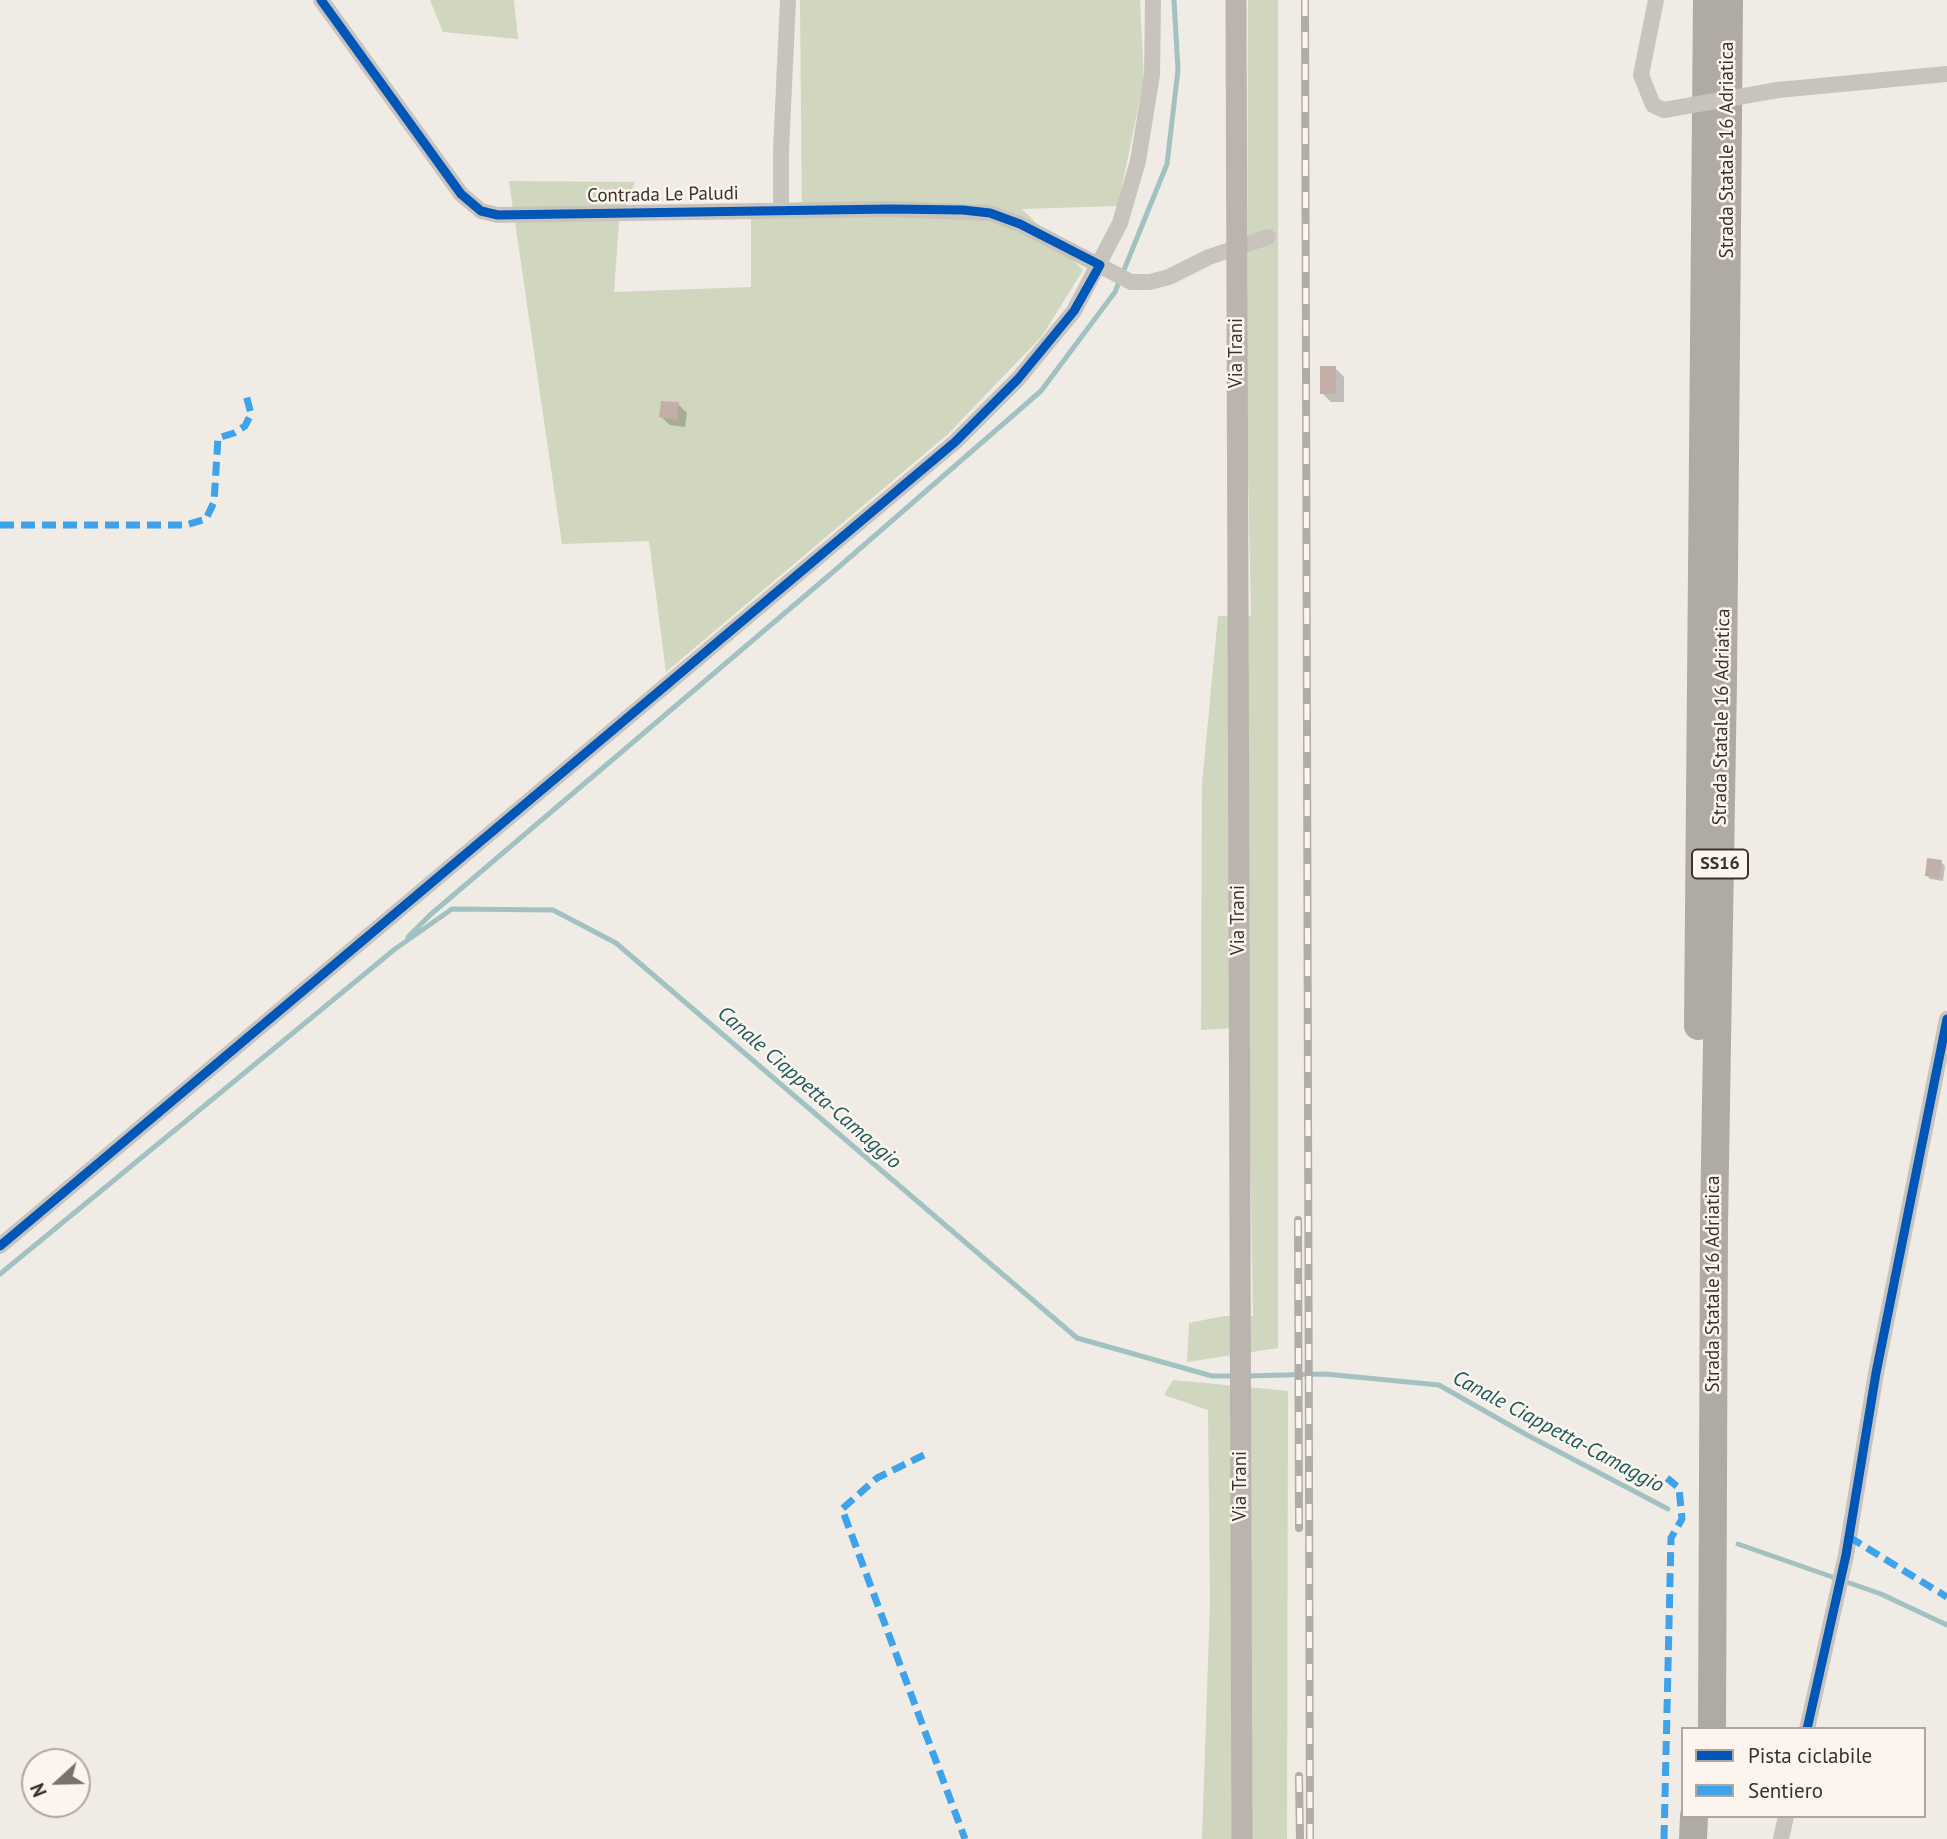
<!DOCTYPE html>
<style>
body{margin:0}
#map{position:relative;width:1947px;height:1839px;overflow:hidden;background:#f0ebe5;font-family:"PT Sans",sans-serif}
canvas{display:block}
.legend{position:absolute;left:1681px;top:1727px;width:245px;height:91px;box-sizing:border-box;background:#fbf5ee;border:2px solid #aea6a0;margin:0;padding:9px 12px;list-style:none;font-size:21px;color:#3b302b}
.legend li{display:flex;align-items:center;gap:14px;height:35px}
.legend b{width:35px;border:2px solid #aea6a0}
.north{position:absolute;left:21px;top:1748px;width:70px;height:70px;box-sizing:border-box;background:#fbf5ee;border:2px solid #aea6a0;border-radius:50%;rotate:248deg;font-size:19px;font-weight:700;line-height:28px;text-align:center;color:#3b302b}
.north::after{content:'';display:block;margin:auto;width:24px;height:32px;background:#7a716c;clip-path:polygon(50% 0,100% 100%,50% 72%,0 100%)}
</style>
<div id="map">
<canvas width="1947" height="1839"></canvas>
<ul class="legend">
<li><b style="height:9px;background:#0057b8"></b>Pista ciclabile</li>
<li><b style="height:9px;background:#3fa3eb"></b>Sentiero</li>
</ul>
<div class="north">N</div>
</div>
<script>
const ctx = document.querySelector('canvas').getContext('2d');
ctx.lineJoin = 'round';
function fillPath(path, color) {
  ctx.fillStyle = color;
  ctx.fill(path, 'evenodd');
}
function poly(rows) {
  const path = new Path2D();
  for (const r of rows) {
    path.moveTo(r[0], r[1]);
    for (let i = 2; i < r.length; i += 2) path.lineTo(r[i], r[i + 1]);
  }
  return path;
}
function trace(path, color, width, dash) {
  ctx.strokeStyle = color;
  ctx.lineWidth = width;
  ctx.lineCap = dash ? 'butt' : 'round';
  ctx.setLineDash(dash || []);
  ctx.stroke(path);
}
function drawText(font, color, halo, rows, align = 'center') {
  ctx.font = font + ' "PT Sans",sans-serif';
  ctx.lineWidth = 5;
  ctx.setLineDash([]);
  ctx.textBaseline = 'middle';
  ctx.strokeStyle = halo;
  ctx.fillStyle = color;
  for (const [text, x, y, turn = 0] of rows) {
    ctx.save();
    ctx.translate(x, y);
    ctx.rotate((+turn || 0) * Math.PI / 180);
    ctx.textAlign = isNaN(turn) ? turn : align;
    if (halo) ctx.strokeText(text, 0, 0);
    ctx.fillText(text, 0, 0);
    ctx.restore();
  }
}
fillPath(poly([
 [430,0,514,0,518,39,443,32],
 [800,0,1140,0,1144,79,1118,206,1022,209,1083,270,1042,336,948,434,666,672,649,541,562,544,509,181,635,182,619,222,614,292,751,287,751,219,802,218],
 [1248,0,1278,0,1278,1348,1187,1362,1189,1323,1224,1316,1253,1316,1248,1027,1201,1030,1202,784,1218,616,1251,616,1247,415],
 [1173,1380,1288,1391,1287,1839,1202,1839,1210,1602,1208,1410,1164,1395]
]), '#d1d6bf');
fillPath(poly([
 [1335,368,1344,377,1344,402,1331,402,1322,393],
 [678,404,687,413,685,427,670,425,661,417],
 [1941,862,1945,866,1943,881,1930,879,1927,875]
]), '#0003');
trace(poly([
 [408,937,430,915,833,572,1041,391,1115,292,1167,164,1178,70,1174,0],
 [0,1274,395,949,452,909,553,910,616,943,1077,1338,1212,1376,1235,1376],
 [1245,1376,1325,1374,1439,1385,1527,1435,1668,1509],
 [1738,1544,1881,1594,1947,1625]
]), '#a1c2c1', 5);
fillPath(poly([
 [1320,366,1336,366,1336,394,1320,394],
 [661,401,679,402,677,420,659,417],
 [1927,858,1942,860,1940,878,1925,876]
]), '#c3afa7');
trace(poly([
 [321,0,461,194,481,211,498,215,890,209,990,213,1020,224,1131,282,1150,282,1169,277,1209,257,1268,237],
 [1656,0,1641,75,1653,105,1664,110],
 [1778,90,1947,74],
 [781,211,781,151,788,0],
 [0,1246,955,442,1018,379,1074,311,1120,223,1138,161,1152,75,1153,0],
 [1807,1729,1846,1555,1876,1373,1947,1019],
 [1781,1839,1786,1816]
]), '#c9c3be', 16);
trace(poly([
 [1236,0,1242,1839]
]), '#bab3ae', 21);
trace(poly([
 [1698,1026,1707,0],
 [1712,1729,1714,1223,1723,680,1729,0],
 [1693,1839,1694,1816]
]), '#afaaa4', 28);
const rail = poly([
 [1305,0,1310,1839],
 [1298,1220,1299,1528],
 [1299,1776,1300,1839]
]);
trace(rail, '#b1aca8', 8);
trace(rail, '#fbf5ee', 5, [16]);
trace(poly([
 [1664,110,1778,90]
]), '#c9c3be', 16);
trace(poly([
 [0,525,186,525,206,519,214,502,218,438,234,433,245,426,251,414,245,391],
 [924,1455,877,1478,842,1509,965,1839],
 [1849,1537,1947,1597],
 [1664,1839,1671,1538,1682,1519,1679,1488,1667,1478]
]), '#3fa3eb', 7, [14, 7]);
trace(poly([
 [0,1246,955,442,1018,379,1074,311,1100,265,1020,224,990,213,963,210,890,209,498,215,481,211,461,194,321,0],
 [1807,1729,1846,1555,1876,1373,1947,1019]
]), '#0057b8', 9);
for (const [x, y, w] of [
 [1720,864,56]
]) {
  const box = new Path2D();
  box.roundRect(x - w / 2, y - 14.5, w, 29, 5);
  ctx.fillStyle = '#fbf5ee';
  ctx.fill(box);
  trace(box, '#3b302b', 2);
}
drawText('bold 18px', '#3b302b', null, [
 ["SS16",1720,864]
]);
drawText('19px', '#3b302b', '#fbf5ee', [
 ["Strada Statale 16 Adriatica",1728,150,-90],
 ["Contrada Le Paludi",663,195,-1],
 ["Via Trani",1237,353,-90],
 ["Strada Statale 16 Adriatica",1722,717,-89],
 ["Via Trani",1239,920,-90],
 ["Strada Statale 16 Adriatica",1714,1284,-90],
 ["Via Trani",1241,1486,-90]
]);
drawText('italic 21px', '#1f5a5e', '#fbf5ee', [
 ["Canale Ciappetta-Camaggio",809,1088,41],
 ["Canale Ciappetta-Camaggio",1558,1432,28]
]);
</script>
